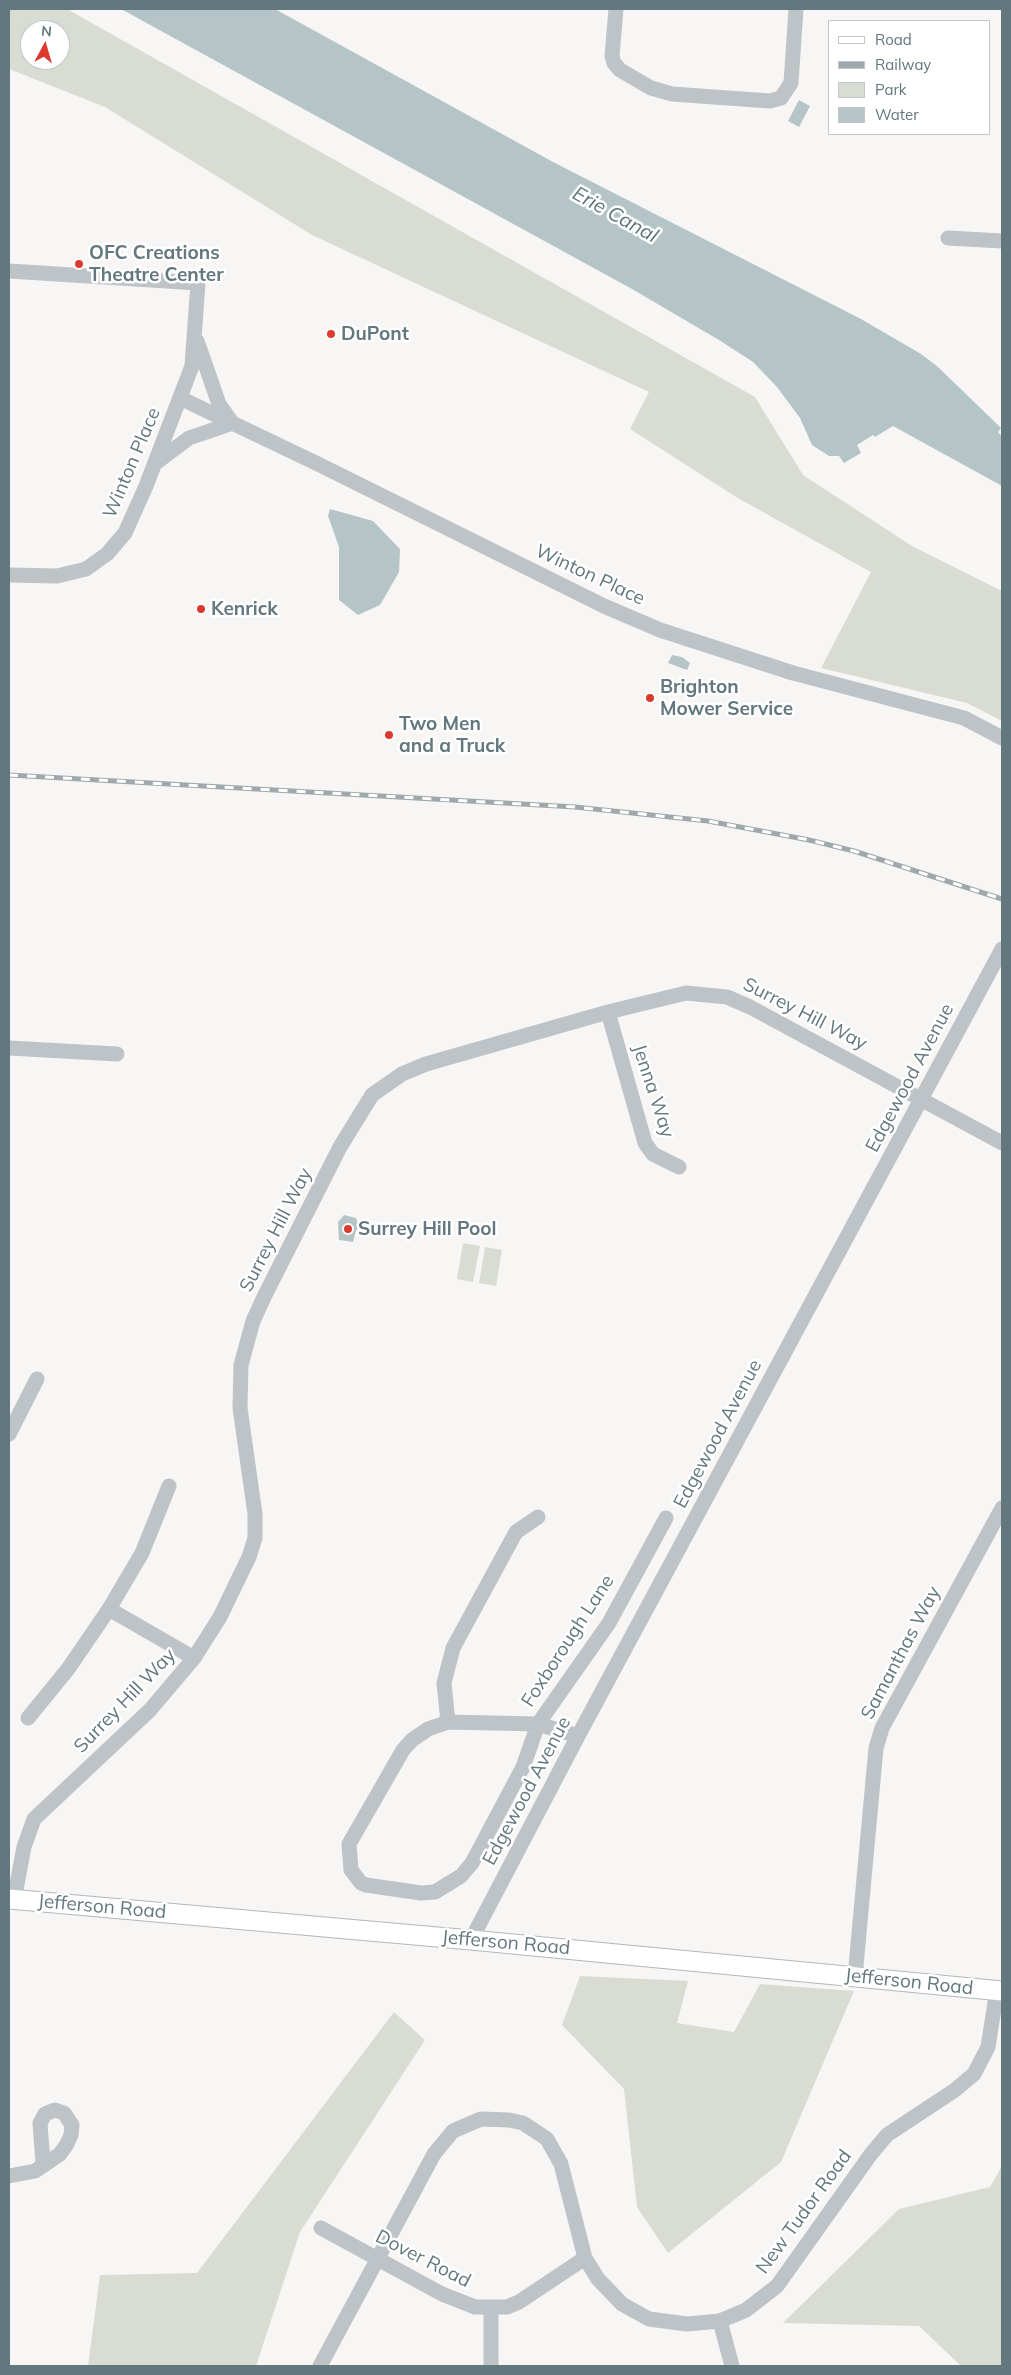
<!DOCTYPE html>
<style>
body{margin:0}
#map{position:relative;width:1011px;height:2375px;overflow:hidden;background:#f7f6f4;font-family:Mulish,sans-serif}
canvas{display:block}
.frame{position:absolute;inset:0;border:10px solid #63777e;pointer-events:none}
.legend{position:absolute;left:828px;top:20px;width:162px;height:115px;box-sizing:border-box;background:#fff;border:1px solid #c1c9cb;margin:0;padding:6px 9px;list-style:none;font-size:15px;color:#63777e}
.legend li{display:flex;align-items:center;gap:10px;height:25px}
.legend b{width:25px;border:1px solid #c1c9cb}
.north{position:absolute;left:20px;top:20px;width:50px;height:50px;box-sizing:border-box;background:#fff;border:1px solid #c1c9cb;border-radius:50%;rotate:6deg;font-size:14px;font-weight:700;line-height:20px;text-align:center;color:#63777e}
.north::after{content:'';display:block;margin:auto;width:18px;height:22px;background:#dc3a2f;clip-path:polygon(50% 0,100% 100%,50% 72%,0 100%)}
</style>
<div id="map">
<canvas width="1011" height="2375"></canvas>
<div class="frame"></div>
<ul class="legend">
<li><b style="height:6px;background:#fff"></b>Road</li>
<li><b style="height:6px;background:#9fa8ab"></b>Railway</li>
<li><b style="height:14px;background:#d8dcd3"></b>Park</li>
<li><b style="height:14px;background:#b5c5c7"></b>Water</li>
</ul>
<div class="north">N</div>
</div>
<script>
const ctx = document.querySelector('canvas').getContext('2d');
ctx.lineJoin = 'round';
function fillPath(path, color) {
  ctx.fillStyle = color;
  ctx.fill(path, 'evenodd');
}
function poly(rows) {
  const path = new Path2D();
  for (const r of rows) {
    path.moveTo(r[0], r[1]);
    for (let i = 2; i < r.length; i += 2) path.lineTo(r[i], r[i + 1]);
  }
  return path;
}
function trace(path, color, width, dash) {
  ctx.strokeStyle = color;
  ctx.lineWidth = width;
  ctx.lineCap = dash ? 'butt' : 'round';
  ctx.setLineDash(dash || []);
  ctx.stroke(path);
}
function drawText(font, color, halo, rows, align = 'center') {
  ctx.font = font + ' Mulish,sans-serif';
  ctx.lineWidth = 5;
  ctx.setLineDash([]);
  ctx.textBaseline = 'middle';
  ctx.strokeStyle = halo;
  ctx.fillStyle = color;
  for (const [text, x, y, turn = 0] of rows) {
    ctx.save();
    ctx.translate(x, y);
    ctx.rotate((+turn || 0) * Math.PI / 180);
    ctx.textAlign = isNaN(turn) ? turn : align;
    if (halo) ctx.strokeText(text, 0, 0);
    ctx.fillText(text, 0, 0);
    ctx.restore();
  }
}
fillPath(poly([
 [9,9,67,9,755,397,803,475,912,546,1002,591,1002,721,967,703,821,668,871,572,736,497,630,429,649,392,312,235,105,107,9,69],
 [30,30,60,30,60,60,30,60],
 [463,1243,480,1246,473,1282,457,1279],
 [485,1247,502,1250,496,1286,479,1283],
 [580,1976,688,1981,677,2023,734,2032,760,1984,854,1991,781,2162,668,2253,637,2207,624,2089,562,2025],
 [394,2012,425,2040,300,2232,256,2366,88,2366,100,2275,197,2273],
 [1002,2166,1002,2366,961,2366,919,2326,783,2323,899,2209,990,2187]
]), '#d8dcd3');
fillPath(poly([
 [121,9,275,9,553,162,861,319,921,354,938,367,1001,428,998,432,1002,437,1002,486,893,426,875,437,873,435,857,445,861,453,844,463,839,456,829,456,812,445,800,418,777,387,753,362,719,340,632,289],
 [799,100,810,106,799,127,788,121],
 [330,509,373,521,400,549,399,572,380,605,358,615,339,600,339,547,328,516],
 [672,655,682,657,690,663,687,670,668,663],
 [344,1215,356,1218,360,1228,356,1230,353,1242,339,1240,338,1222]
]), '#b5c5c7');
const major = poly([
 [9,1899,471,1940,1002,1991]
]);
trace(major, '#b1b8ba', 21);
trace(poly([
 [616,9,612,56,614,63,620,70,651,88,672,94,770,101,781,98,791,83,796,9],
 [948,238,1002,241],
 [9,271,198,283,192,366,146,486,125,533,107,554,86,569,57,576,9,575],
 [197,341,219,404,231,421],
 [180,398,318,464,604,606,660,630,793,673,964,718,1002,738],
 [157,462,189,438,233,423],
 [608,1012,645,1143,653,1154,679,1167],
 [9,1048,117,1054],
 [9,1434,37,1379],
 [109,1609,194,1658],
 [28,1718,68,1669,109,1609,142,1553,169,1486],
 [448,1722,444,1683,453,1648,516,1532,538,1517],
 [578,1736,538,1724,448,1722,428,1729,412,1740,403,1750,349,1844,351,1870,361,1883,366,1885,421,1893,435,1892,461,1876,472,1863,523,1767,538,1724,609,1623,666,1518],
 [14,1900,24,1847,34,1819,150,1710,194,1658,220,1617,249,1557,255,1538,255,1514,240,1408,241,1365,253,1321,265,1295,340,1147,372,1095,402,1074,426,1064,608,1012,686,993,727,997,750,1007,1002,1143],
 [471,1940,578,1736,1002,949],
 [855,1977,876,1748,882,1728,1002,1508],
 [9,2176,35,2171,60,2154,67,2144,71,2135,72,2125,64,2113,55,2110,45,2114,40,2123,43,2163],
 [321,2228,442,2294,475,2307,507,2307,519,2302,585,2258],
 [491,2309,491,2366],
 [720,2321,732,2366],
 [320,2366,434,2154,453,2131,481,2119,509,2120,523,2123,547,2139,561,2164,585,2258,598,2279,622,2304,649,2319,687,2324,720,2321,746,2310,777,2286,871,2154,887,2135,955,2090,974,2074,988,2047,997,1990]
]), '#bdc3c6', 15);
trace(major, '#fff', 19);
const rail = poly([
 [9,775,575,807,708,821,809,840,854,851,1002,899]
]);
trace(rail, '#9fa8ab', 5);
trace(rail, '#fff', 3, [9]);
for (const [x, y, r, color] of [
 [79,264,5,"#dc3a2f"],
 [331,334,5,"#dc3a2f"],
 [201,609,5,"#dc3a2f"],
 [650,698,5,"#dc3a2f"],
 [389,735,5,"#dc3a2f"],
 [348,1229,5,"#dc3a2f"]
]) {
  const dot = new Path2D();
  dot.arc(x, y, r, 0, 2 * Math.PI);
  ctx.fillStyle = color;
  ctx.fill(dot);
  trace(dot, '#fff', 2);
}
drawText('bold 19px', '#63777e', '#fff', [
 ["OFC Creations",89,253],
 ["Theatre Center",89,275],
 ["DuPont",341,334],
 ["Kenrick",211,609],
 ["Brighton",660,687],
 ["Mower Service",660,709],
 ["Two Men",399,724],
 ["and a Truck",399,746],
 ["Surrey Hill Pool",358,1229]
], 'left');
drawText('19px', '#63777e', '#fff', [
 ["Winton Place",132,463,-67],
 ["Winton Place",590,575,25],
 ["Surrey Hill Way",805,1014,27],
 ["Edgewood Avenue",910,1078,-62],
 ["Jenna Way",653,1091,72],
 ["Surrey Hill Way",276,1230,-63],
 ["Edgewood Avenue",718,1434,-62],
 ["Foxborough Lane",568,1641,-57],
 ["Samanthas Way",901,1653,-62],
 ["Surrey Hill Way",125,1701,-46],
 ["Edgewood Avenue",527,1791,-62],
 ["Jefferson Road",102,1907,5],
 ["Jefferson Road",506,1943,5],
 ["Jefferson Road",909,1982,6],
 ["New Tudor Road",804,2212,-54],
 ["Dover Road",423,2259,27]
]);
drawText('italic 20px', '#5e7679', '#fff', [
 ["Erie Canal",615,215,29]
]);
</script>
